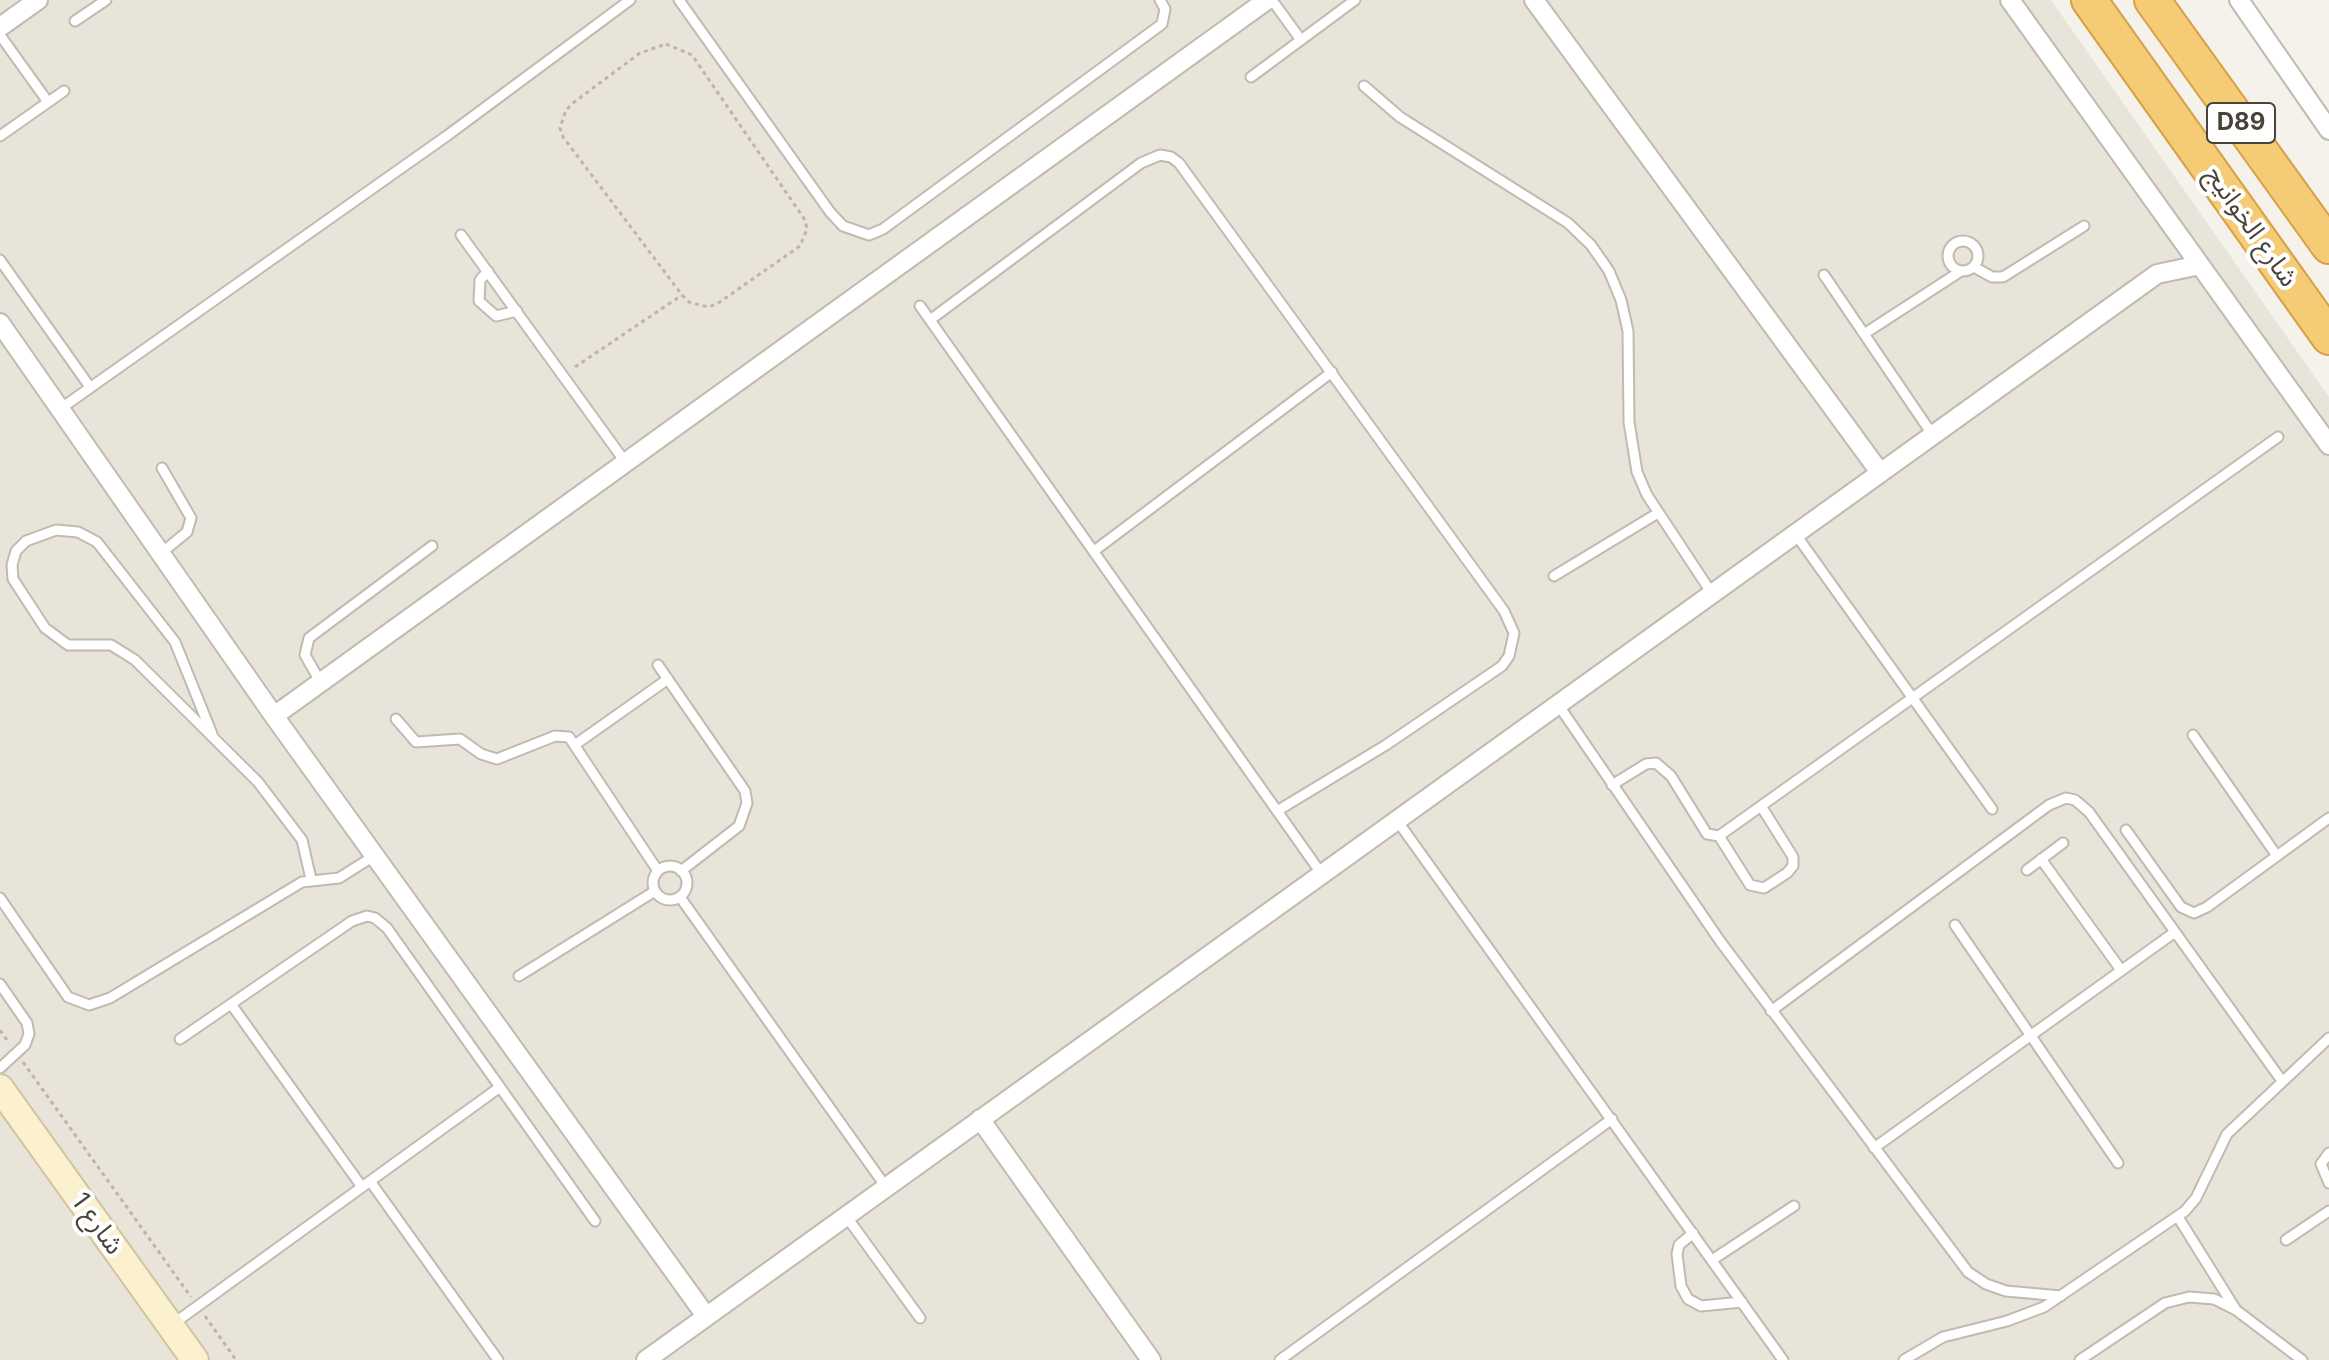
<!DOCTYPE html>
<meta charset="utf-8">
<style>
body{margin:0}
canvas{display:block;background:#f5f2ec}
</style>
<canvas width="2329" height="1360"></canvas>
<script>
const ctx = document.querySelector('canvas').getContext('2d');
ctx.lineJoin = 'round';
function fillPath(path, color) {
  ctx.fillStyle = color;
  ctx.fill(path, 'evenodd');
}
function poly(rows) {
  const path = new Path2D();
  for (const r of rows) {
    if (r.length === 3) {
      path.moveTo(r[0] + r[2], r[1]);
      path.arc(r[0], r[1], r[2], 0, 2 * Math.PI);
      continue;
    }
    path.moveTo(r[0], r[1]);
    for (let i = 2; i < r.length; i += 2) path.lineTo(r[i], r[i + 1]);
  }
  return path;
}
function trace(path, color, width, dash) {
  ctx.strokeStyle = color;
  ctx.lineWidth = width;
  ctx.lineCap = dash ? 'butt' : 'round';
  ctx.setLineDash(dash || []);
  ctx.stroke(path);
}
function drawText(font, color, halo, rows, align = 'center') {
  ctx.font = font + ' Inter,"Noto Sans Arabic",sans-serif';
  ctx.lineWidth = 8;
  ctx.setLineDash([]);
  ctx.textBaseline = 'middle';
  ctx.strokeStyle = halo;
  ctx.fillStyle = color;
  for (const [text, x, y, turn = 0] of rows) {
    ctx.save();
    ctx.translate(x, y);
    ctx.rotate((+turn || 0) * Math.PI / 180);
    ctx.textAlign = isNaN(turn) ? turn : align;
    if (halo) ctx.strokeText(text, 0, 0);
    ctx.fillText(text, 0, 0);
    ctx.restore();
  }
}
fillPath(poly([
 [0,0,2051,0,2329,397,2329,1360,0,1360]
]), '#e9e4da');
const lane = poly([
 [679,0,830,212,843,226,869,235,883,229,1162,24,1165,9,1160,0],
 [1272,0,1301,40],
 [75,21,106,0],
 [0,35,48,102],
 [1251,77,1355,0],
 [1364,86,1400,117,1568,223,1591,245,1609,271,1621,300,1628,331,1629,422,1637,472,1647,495,1711,592],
 [0,136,64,91],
 [461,235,626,463],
 [1963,256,15],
 [0,260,90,387],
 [1974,267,1992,277,2003,277,2084,226],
 [488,271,480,280,479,301,496,316,517,311],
 [1824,275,1932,434],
 [920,306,1321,873],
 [930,320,1141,163,1160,155,1171,157,1179,163,1504,611,1514,633,1509,656,1502,666,1386,745,1277,811],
 [1864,334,1961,271],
 [60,409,448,135,630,0],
 [1794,532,1992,809],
 [1094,551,1332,372],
 [160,554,187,532,191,518,162,468],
 [1554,576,1658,513],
 [658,665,745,791,747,803,739,826,681,871],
 [321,683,305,655,309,638,432,546],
 [1557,703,1720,941,1968,1272,1986,1284,2006,1291,2061,1296],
 [396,719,416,742,460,739,481,754,497,759,555,736,569,737,658,871],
 [212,734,175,642,97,542,78,532,56,530,26,541,16,551,12,565,13,579,45,628,68,645,111,645,135,660,258,782,302,840,311,879],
 [2193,735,2277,856],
 [576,744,668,679],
 [1612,785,1646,764,1656,763,1671,776,1707,834,1719,836,2278,437],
 [1396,819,1783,1360],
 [2126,830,2181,907,2194,913,2207,907,2329,818],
 [1719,836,1750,885,1764,888,1787,873,1793,866,1793,857,1761,806],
 [2041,859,2121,970],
 [670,883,17],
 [2027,870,2063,843],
 [680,897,886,1187],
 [0,898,68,997,89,1005,110,998,302,882,339,878,374,856],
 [1955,925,2118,1163],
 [519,976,655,891],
 [0,984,27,1023,29,1034,25,1045,0,1068],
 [231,1004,362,1187],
 [1771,1011,2049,805,2066,798,2075,800,2089,812,2282,1081],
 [180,1039,352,921,367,916,375,918,387,928,595,1221],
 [1874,1148,2175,932],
 [2329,1153,2321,1164,2329,1183],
 [370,1181,498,1360],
 [846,1216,920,1318],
 [2178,1217,2236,1310],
 [1693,1233,1679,1245,1677,1254,1681,1286,1688,1299,1701,1306,1742,1302],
 [2286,1240,2329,1211],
 [1712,1260,1794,1206],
 [173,1324,500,1087],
 [1280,1360,1612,1119],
 [1904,1360,1943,1337,2007,1321,2044,1307,2185,1211,2196,1198,2227,1134,2329,1038],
 [2080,1360,2165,1303,2189,1297,2214,1299,2236,1310,2302,1360]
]);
const street = poly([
 [1534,0,1879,471],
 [2010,0,2329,445],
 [2239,0,2329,130],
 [0,27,38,0],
 [0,323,274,716,706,1316],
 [274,716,1267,0],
 [980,1119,1151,1360],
 [646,1360,2157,274,2200,265]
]);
const secondary = poly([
 [0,1088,195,1360]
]);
const highway = poly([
 [2089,0,2329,337],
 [2152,0,2329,246]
]);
trace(lane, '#c0baaf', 13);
trace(street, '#c0baaf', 22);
trace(secondary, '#d2c49e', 30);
trace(highway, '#d6a045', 38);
trace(poly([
 [666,44,692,55,805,220,807,229,800,246,717,304,708,307,689,302,682,295,563,137,560,128,566,110,573,103,640,53,666,44],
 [575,367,682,295],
 [0,1030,9,1043],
 [23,1062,191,1297],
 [205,1316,236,1360]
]), '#c1b5a0', 3, [4, 4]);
trace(lane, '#fff', 9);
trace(street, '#fff', 18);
trace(secondary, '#fcf1cf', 26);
trace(highway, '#f6cb76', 34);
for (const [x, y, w] of [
 [2241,123,68]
]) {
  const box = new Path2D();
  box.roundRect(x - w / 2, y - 20, w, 40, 6);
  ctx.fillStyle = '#fff';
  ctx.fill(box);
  trace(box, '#49433a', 2);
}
drawText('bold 24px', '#49433a', null, [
 ["D89",2241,123]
]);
drawText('26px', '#49433a', '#fff', [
 ["شارع الخوانيج",2251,227,55],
 ["شارع 1",97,1224,54]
]);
</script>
